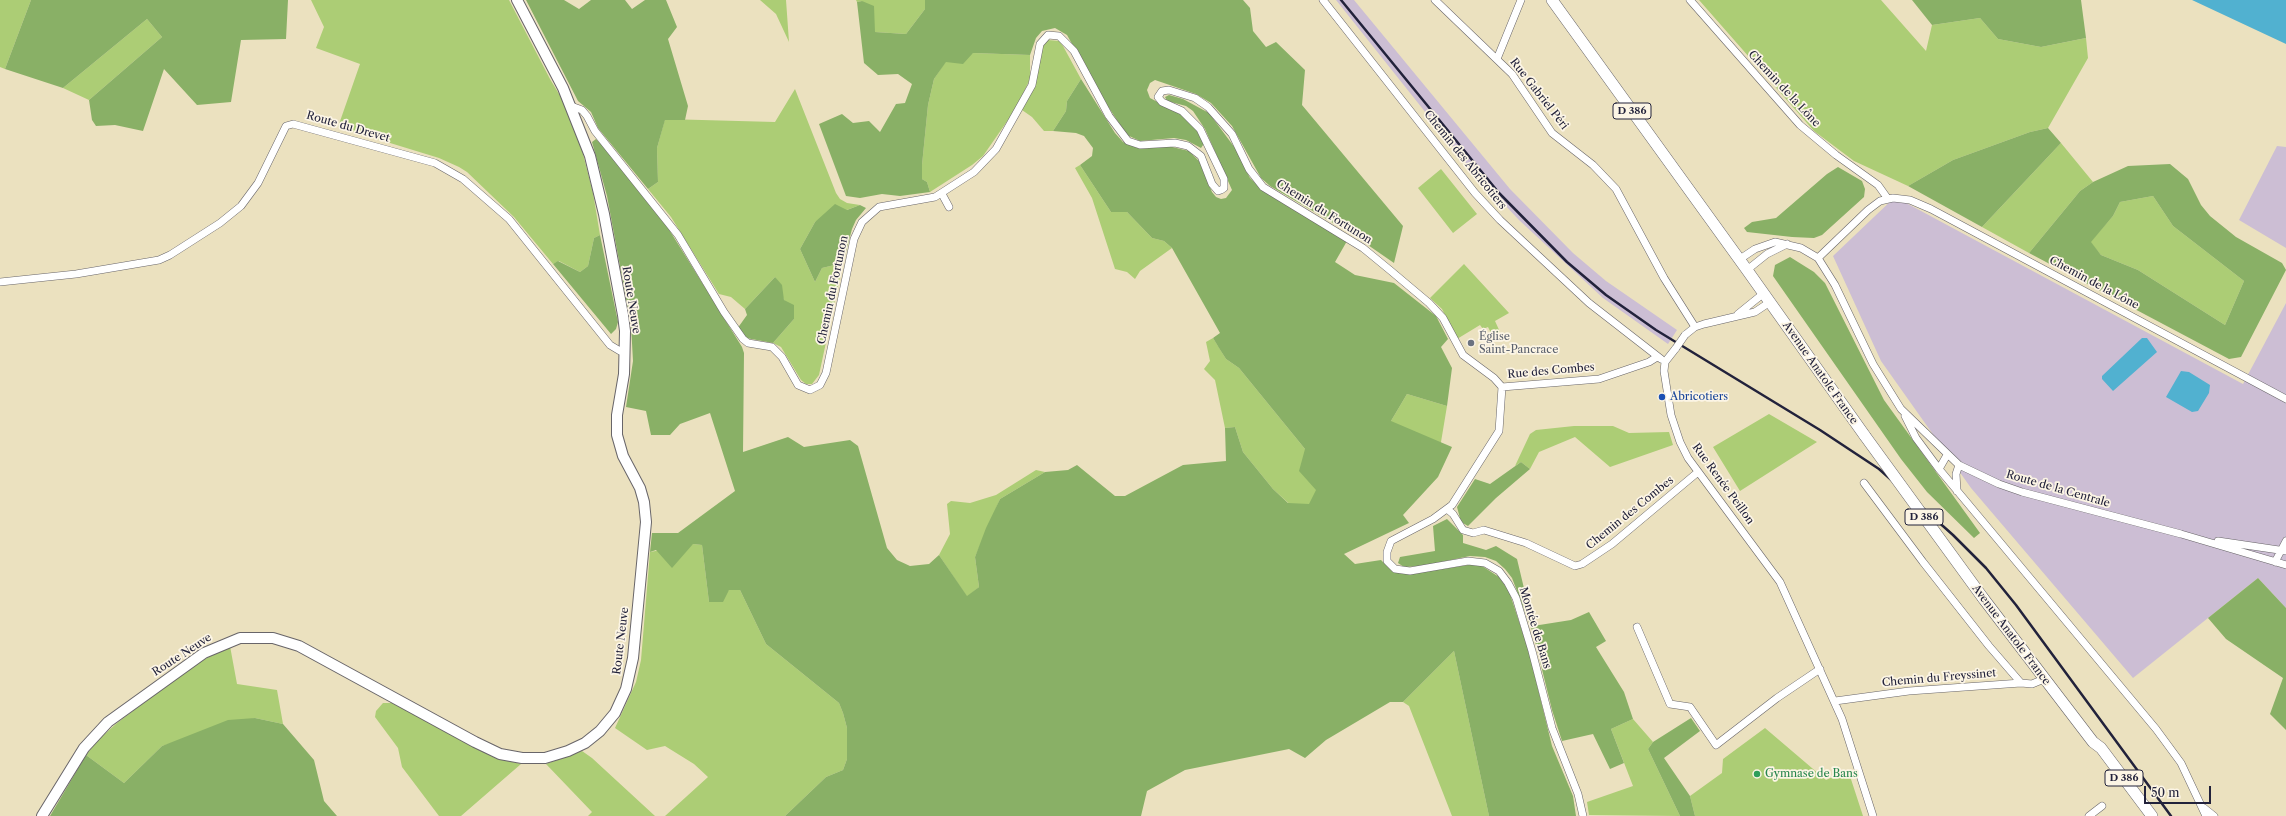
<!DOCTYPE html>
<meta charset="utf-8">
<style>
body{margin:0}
#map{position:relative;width:2286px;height:816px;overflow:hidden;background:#ebe1bf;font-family:"Libre Caslon Text",serif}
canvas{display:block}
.scale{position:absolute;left:2144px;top:786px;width:67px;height:18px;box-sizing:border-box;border:2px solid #22223b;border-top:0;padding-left:5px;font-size:12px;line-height:14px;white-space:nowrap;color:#22223b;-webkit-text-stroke:3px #fcf5e5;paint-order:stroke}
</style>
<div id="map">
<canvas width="2286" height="816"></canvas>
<div class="scale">50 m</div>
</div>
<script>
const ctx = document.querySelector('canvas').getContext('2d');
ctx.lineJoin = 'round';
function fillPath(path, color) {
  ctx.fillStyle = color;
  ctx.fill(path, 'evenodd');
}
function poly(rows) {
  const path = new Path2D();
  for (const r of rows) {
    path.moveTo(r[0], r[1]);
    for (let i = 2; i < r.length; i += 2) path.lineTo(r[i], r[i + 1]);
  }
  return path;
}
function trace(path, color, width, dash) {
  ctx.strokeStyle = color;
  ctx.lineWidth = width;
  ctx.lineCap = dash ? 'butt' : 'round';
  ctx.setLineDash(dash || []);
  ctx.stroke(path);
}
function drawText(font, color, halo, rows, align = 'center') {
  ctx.font = font + ' "Libre Caslon Text",serif';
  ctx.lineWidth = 3.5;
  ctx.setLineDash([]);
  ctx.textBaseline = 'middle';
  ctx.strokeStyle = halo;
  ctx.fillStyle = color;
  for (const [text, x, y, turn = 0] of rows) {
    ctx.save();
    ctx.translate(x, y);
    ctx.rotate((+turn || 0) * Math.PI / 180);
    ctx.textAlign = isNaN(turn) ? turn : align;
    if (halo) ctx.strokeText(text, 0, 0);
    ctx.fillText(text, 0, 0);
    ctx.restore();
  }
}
fillPath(poly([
 [1336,0,1354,0,1510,189,1573,253,1606,281,1677,330,1668,344,1603,298,1519,220,1469,167],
 [2277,146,2286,147,2286,248,2239,220],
 [1895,197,2243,384,2286,303,2286,608,2258,578,2133,678,1971,488,1881,361,1833,256]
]), '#ccbed4');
fillPath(poly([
 [0,0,31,0,5,69,0,67],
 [311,0,509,0,550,79,565,104,580,142,593,193,600,235,594,238,588,266,580,272,559,261,553,264,514,217,467,172,459,167,439,158,338,127,360,64,316,48,324,27],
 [760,0,786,0,789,42,776,14],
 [856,0,925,0,925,9,906,34,875,32,862,1,857,2],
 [1699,0,1881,0,1926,51,1932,25,1980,18,1998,39,2041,47,2086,38,2088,58,2048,128,2030,132,1953,160,1908,186,1854,161,1814,131],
 [147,19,162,37,89,100,63,88],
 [1048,40,1059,41,1063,46,1081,79,1067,101,1066,111,1053,131,1044,131,1032,117,1022,110,1035,85,1040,55,1043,46],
 [973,53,1030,55,1030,79,1017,107,983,156,972,165,930,192,927,182,922,179,922,165,928,105,934,79,946,61],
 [795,89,836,193,840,199,847,203,860,205,815,222,800,249,815,282,822,268,843,263,819,375,812,384,806,384,801,380,781,347,773,343,794,319,784,300,775,277,745,309,731,297,719,294,671,217,648,189,658,182,657,148,665,119,775,122],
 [2061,143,2093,182,2080,191,2029,253,1982,227],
 [1080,165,1111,212,1127,212,1152,238,1164,241,1172,248,1140,271,1135,279,1127,272,1115,269,1092,198,1075,168],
 [1441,169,1477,214,1453,233,1418,188],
 [2153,196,2173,226,2244,281,2225,325,2138,270,2101,255,2090,242,2113,216,2120,202],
 [1464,264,1509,313,1495,321,1500,332,1492,335,1488,327,1483,329,1480,325,1457,339,1442,309,1430,298],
 [1213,338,1226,359,1239,368,1305,449,1391,421,1407,394,1447,406,1441,442,1433,472,1329,540,1273,489,1243,452,1235,427,1225,428,1215,380,1204,369,1210,361,1206,342],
 [1769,414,1817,442,1740,491,1713,447],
 [1574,426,1613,426,1629,433,1669,432,1673,445,1610,467,1575,437,1539,452,1530,469,1521,462,1515,466,1530,434,1536,430],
 [1036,470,1045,472,1000,499,975,557,979,587,967,597,939,555,950,534,947,504,951,501,970,503,996,495],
 [693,544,702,545,709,602,729,590,740,590,766,644,839,703,843,713,847,728,847,759,843,770,826,777,785,816,665,816,708,777,694,764,665,746,647,750,615,728,636,682,641,660,650,552],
 [230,646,237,684,277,690,283,724,255,718,162,746,124,783,86,755,98,740,117,723,171,682,201,661],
 [1454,651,1489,816,1452,816,1409,706,1403,702],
 [383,703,394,703,495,758,521,764,461,816,439,816,402,767,398,748,375,717,376,711],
 [1633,719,1653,742,1648,749,1680,816,1589,815,1587,802,1633,786,1611,729],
 [1765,728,1826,780,1848,770,1863,816,1695,816,1690,796,1722,773,1723,759],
 [582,751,592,758,655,816,588,816,592,812,546,764]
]), '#accd75');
fillPath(poly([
 [31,0,288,0,286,39,241,40,231,102,197,105,164,69,143,131,115,125,96,126,92,120,89,100,162,37,147,19,63,88,5,69],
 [526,0,564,0,579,9,591,0,625,0,632,9,645,0,666,0,677,27,668,39,688,106,685,120,665,120,657,148,658,182,648,189,598,128,591,112,578,101],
 [925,0,1243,0,1250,8,1253,31,1266,47,1276,42,1305,70,1302,105,1403,226,1394,263,1352,234,1270,186,1261,178,1232,126,1211,103,1196,94,1155,80,1150,83,1147,90,1150,98,1180,114,1197,129,1205,142,1201,148,1186,140,1174,138,1140,141,1127,135,1103,99,1067,35,1055,28,1042,31,1036,38,1030,55,973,53,963,64,946,62,934,79,928,105,922,165,922,179,927,182,930,192,900,196,882,194,860,198,846,196,819,124,842,114,853,123,869,121,880,132,896,104,905,103,912,84,898,74,878,75,864,63,857,2,862,1,874,6,875,32,906,34,925,9],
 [1912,0,2081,0,2086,38,2041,47,1998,39,1980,18,1932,25],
 [1081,79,1115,133,1123,142,1140,149,1168,146,1189,151,1199,161,1212,192,1216,197,1221,199,1226,198,1232,190,1205,129,1193,111,1186,106,1167,101,1165,97,1169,95,1183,99,1209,113,1235,148,1250,178,1263,190,1347,241,1335,262,1355,275,1394,283,1436,316,1448,339,1441,347,1452,368,1447,406,1407,394,1391,421,1452,447,1438,477,1403,515,1409,523,1344,554,1355,564,1381,560,1391,570,1412,574,1474,564,1482,566,1499,577,1509,591,1529,652,1552,746,1573,796,1576,816,1489,816,1454,651,1403,702,1390,702,1326,740,1305,758,1289,749,1185,770,1147,791,1141,816,785,816,826,777,843,770,847,759,847,728,843,713,839,703,766,644,740,590,729,590,723,602,709,602,702,545,693,544,672,568,656,550,650,552,652,533,678,533,735,491,710,413,680,424,670,435,651,435,646,411,626,407,633,361,631,325,607,196,592,142,596,139,606,149,665,223,742,347,744,353,743,452,788,437,804,447,850,440,858,446,887,548,897,560,910,566,929,564,939,555,967,596,979,587,975,557,986,528,1000,499,1045,472,1068,470,1077,465,1115,496,1125,496,1183,465,1226,461,1225,428,1235,427,1243,452,1273,489,1288,503,1309,504,1316,490,1299,471,1305,449,1239,368,1226,359,1219,348,1213,338,1220,333,1172,248,1164,241,1152,238,1127,212,1111,212,1080,165,1092,156,1093,148,1084,136,1076,133,1053,131,1066,111,1067,101],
 [2048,128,2061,143,1982,227,1908,186,1953,160,2030,132],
 [2170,164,2188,179,2201,205,2210,216,2236,237,2282,263,2286,270,2241,357,2229,359,2029,253,2080,191,2093,182,2128,166],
 [2153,196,2173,226,2244,281,2225,325,2138,270,2101,255,2091,242,2113,216,2120,202],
 [1838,167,1862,181,1865,189,1864,197,1822,235,1814,238,1792,237,1747,232,1744,228,1752,222,1776,218,1827,174],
 [835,204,847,210,860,205,866,208,856,220,852,229,843,263,822,268,815,282,800,249,815,222],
 [600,235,618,322,616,329,611,334,553,264,558,261,580,272,588,266,594,238],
 [1790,257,1814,272,1825,283,1884,400,1980,533,1974,538,1927,492,1901,459,1773,276,1775,265],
 [775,277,782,285,784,300,794,305,794,319,773,343,746,338,737,329,747,315,745,309],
 [1521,462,1530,469,1496,498,1468,526,1461,522,1457,507,1475,479,1490,484],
 [1447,519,1463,535,1463,543,1486,550,1496,546,1517,559,1533,626,1571,620,1589,612,1606,641,1596,647,1624,692,1633,719,1611,729,1624,763,1610,769,1593,734,1562,741,1552,710,1533,633,1512,578,1505,569,1496,561,1485,557,1470,556,1422,566,1404,567,1398,563,1400,557,1435,551,1433,526],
 [2258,578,2286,608,2286,730,2270,714,2283,678,2226,639,2208,618],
 [255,718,283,724,314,760,324,801,337,816,50,816,86,755,124,783,162,746,228,720],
 [1691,718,1700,731,1664,758,1690,796,1695,816,1680,816,1648,749,1653,742]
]), '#89b066');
fillPath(poly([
 [2192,0,2286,0,2286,44],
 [2142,338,2147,338,2157,352,2113,391,2102,379,2102,376],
 [2181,371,2189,372,2210,385,2209,393,2198,411,2192,412,2166,397]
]), '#51b1d0');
const street = poly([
 [1323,0,1475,193,1500,220,1589,303,1661,359],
 [1435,0,1512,74,1552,133,1593,165,1616,189,1664,278,1695,327],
 [1690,0,1800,125,1836,155,1878,185,1888,199],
 [1497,59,1521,0],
 [571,106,582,110,587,116,595,131,678,235,724,312,743,339,748,343,772,347,782,357,798,385,810,390,820,385,826,373,854,239,862,222,879,207,935,197,974,172,996,149,1032,85,1040,44,1048,35,1059,36,1074,51,1109,116,1128,141,1140,145,1175,143,1188,146,1201,156,1212,184,1218,191,1221,190,1224,188,1224,179,1200,129,1182,111,1162,102,1158,97,1162,91,1169,90,1195,98,1208,107,1232,134,1249,169,1263,187,1363,248,1391,271,1429,303,1443,318,1463,355,1494,378,1502,387],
 [942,194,949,207],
 [1818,258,1868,210,1880,201,1893,198,1910,200,1931,209,2286,399],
 [1740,259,1755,249,1775,242,1801,248,1818,258,1835,285,1873,364,1901,409,1959,465,1999,484,2022,492,2181,534,2286,565],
 [1747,270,1767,254,1787,244],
 [0,282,76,274,159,260,170,255,220,223,241,206,258,183,286,126,293,124,435,163,463,179,509,219,610,345,620,351,625,351],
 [1738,314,1764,293],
 [1685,335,1695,327,1704,324,1755,312,1770,302],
 [1676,348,1665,362,1664,371,1671,415,1680,442,1688,458,1780,582,1842,719,1873,816],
 [1905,416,1916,438,1939,469,2156,729,2181,763,2206,816],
 [1939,469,1947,455],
 [1864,483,1923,562,1989,646,2021,683],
 [1957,491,1956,474,1959,465],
 [1447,509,1453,514,1463,530,1473,533,1484,530,1526,543,1575,566,1582,564,1612,544,1698,472],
 [2218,541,2286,551],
 [2275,562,2286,541],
 [1637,627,1670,704,1690,707,1716,745,1777,698,1820,669],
 [1835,701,1909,691,2021,683,2032,684,2044,679],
 [2204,808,2214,816],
 [1583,816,1578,794,1552,728,1532,651,1516,598,1508,583,1499,571,1485,563,1468,561,1410,571,1395,569,1387,561,1387,552,1391,541,1433,519,1452,505,1499,431,1502,387,1599,379,1649,362,1657,357],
 [2089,816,2102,806]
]);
const secondary = poly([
 [42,816,84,748,108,722,204,653,240,638,273,638,299,646,475,742,500,754,522,758,545,758,568,751,585,743,600,731,615,713,626,689,633,658,646,522,644,502,640,488,623,456,617,435,617,415,624,374,625,331,623,315,604,214,590,156,563,88,517,0]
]);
const primary = poly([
 [1552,0,1747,270,1865,436],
 [1983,598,2093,742,2101,748,2152,816]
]);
trace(street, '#686569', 8);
trace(secondary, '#686569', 12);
trace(primary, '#686569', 12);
trace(street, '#fff', 7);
trace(secondary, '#fff', 10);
trace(primary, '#fff', 11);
trace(poly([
 [1341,0,1499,193,1567,262,1606,295,1656,330,1820,430,1879,469,1953,535,1986,568,2016,605,2171,816]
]), '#22223b', 2.5);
const streetBridge = poly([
 [1676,348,1685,335]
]);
const primaryBridge = poly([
 [1865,436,1983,598]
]);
trace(streetBridge, '#686569', 8, []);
trace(primaryBridge, '#686569', 12, []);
trace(streetBridge, '#fff', 7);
trace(primaryBridge, '#fff', 11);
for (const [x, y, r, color] of [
 [1471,343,4,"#6b7280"],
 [1662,397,4,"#1a4fb4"],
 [1757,774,4,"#2e9e5b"]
]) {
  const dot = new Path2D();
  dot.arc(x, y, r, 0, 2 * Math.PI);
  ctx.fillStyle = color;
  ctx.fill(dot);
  trace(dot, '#fcf5e5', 1.5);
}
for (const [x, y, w] of [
 [1632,111,38],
 [1924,517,38],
 [2124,778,38]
]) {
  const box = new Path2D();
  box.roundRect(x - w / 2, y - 8, w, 16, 3);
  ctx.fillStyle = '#fcf5e5';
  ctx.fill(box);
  trace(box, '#22223b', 1);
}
drawText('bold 10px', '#22223b', null, [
 ["D 386",1632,111],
 ["D 386",1924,517],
 ["D 386",2124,778]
]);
drawText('11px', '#22223b', '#fcf5e5', [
 ["Chemin de la Lône",1784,89,47],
 ["Rue Gabriel Péri",1539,94,52],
 ["Route du Drevet",348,127,16],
 ["Chemin des Abricotiers",1465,160,51],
 ["Chemin du Fortunon",1324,212,32],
 ["Chemin de la Lône",2094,283,28],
 ["Chemin du Fortunon",833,290,-78],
 ["Route Neuve",631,300,81],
 ["Rue des Combes",1551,371,-5],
 ["Avenue Anatole France",1820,373,55],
 ["Rue Renée Peillon",1723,484,54],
 ["Route de la Centrale",2058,489,16],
 ["Chemin des Combes",1630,513,-39],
 ["Montée de Bans",1535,628,73],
 ["Avenue Anatole France",2011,635,53],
 ["Route Neuve",621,641,-83],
 ["Route Neuve",182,655,-33],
 ["Chemin du Freyssinet",1939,678,-5]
]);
drawText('11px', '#5b616d', '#fcf5e5', [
 ["Église",1479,337],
 ["Saint-Pancrace",1479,350]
], 'left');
drawText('11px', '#164399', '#fcf5e5', [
 ["Abricotiers",1670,397]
], 'left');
drawText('11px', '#27864d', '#fcf5e5', [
 ["Gymnase de Bans",1765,774]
], 'left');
</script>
